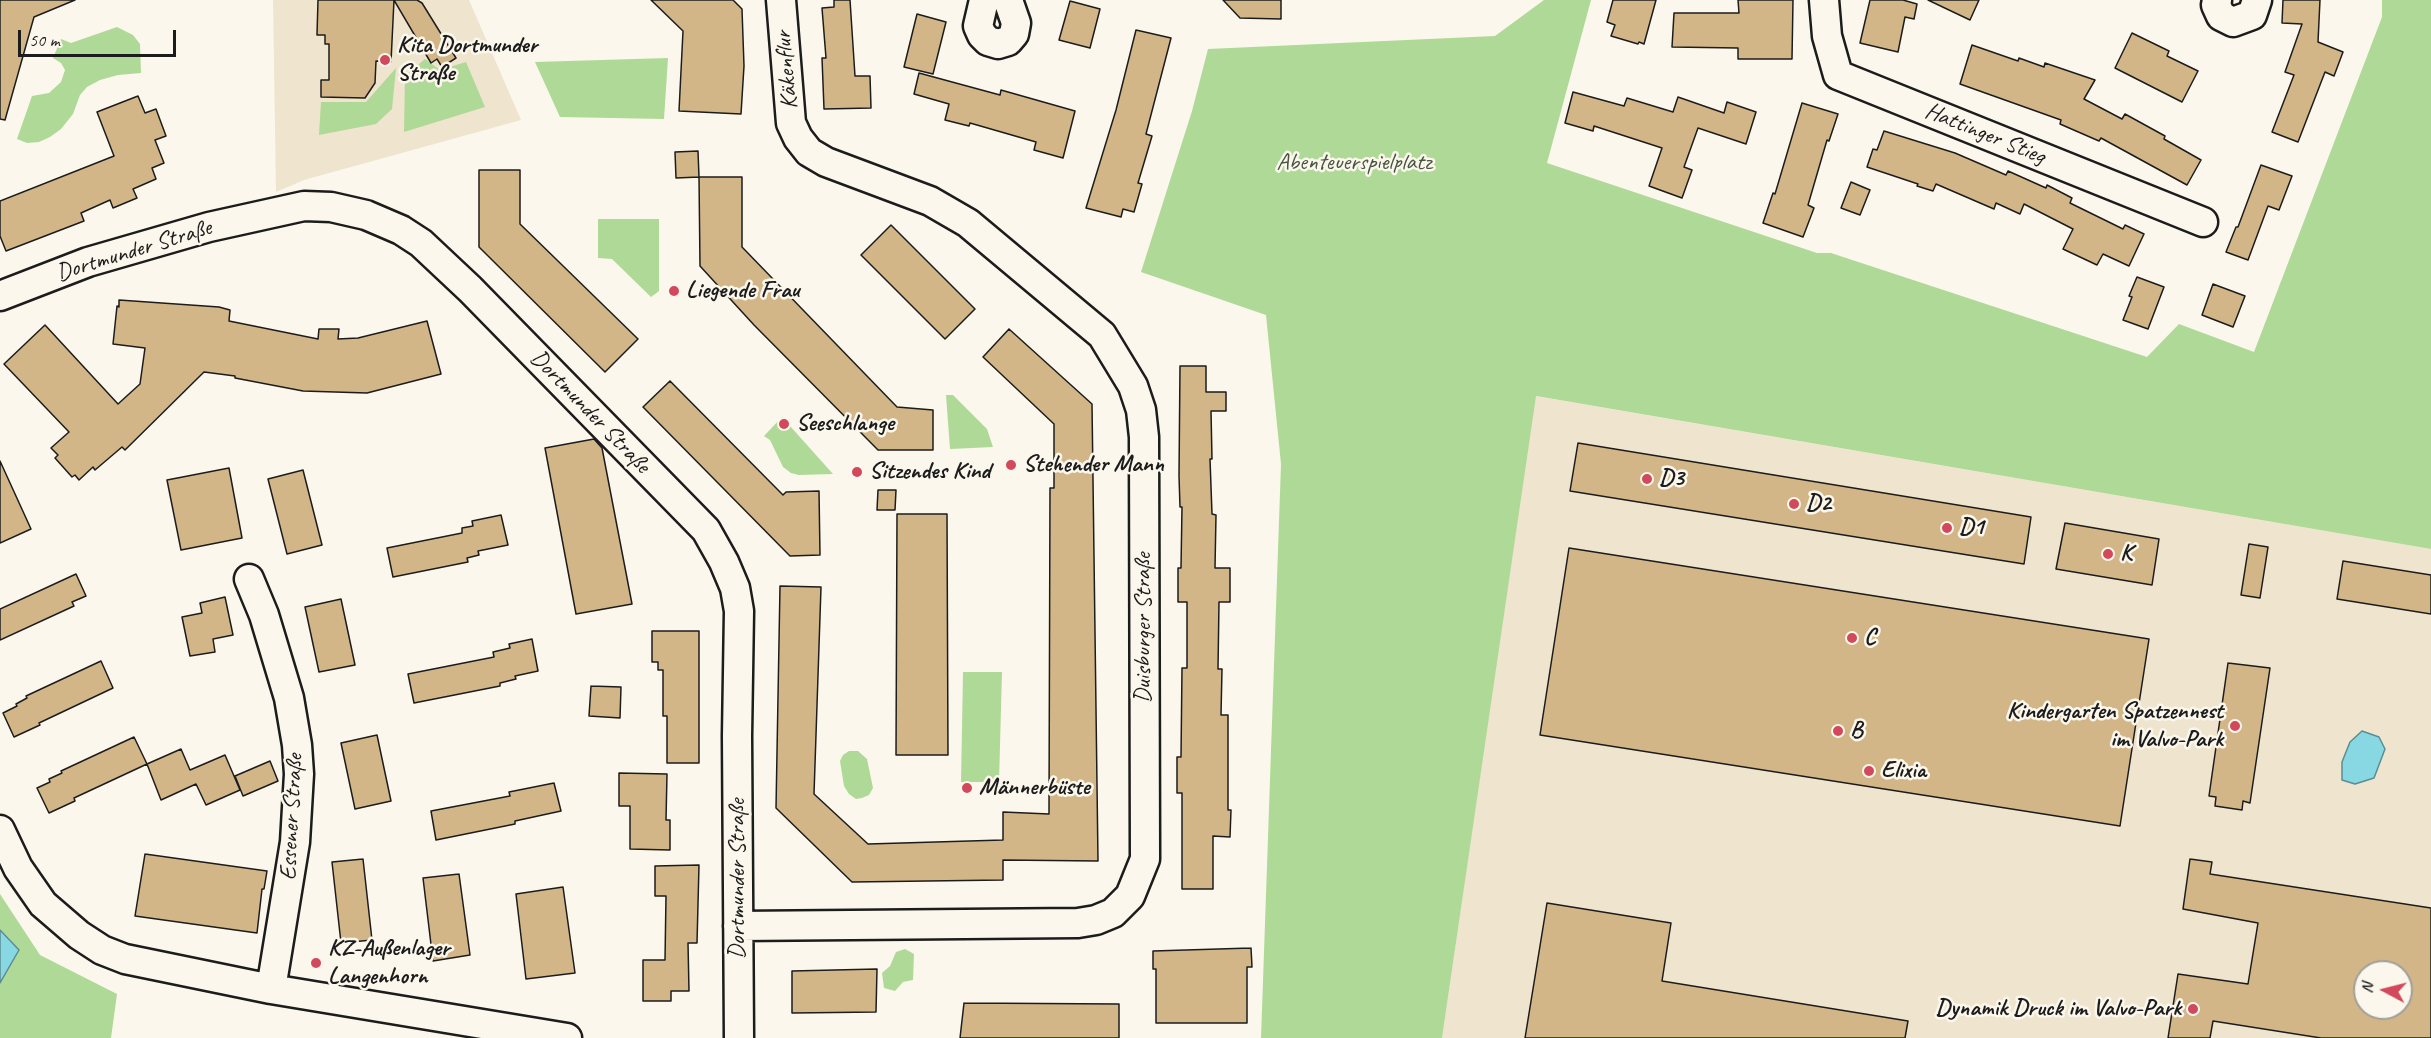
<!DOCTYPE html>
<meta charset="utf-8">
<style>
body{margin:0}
#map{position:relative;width:2431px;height:1038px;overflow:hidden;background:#fbf7ec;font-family:Caveat,sans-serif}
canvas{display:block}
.north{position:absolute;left:2353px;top:960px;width:60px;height:60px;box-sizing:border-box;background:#fbf7ec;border:2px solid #a29f99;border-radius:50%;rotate:277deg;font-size:16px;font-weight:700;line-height:24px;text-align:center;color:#1c1c1c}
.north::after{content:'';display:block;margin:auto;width:21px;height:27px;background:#d1495b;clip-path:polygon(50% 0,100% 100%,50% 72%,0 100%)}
.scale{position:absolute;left:18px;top:30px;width:158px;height:27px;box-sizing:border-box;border:3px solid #1c1c1c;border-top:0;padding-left:8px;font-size:18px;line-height:21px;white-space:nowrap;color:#1c1c1c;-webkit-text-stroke:4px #fbf7ec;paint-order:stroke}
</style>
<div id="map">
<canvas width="2431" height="1038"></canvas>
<div class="north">N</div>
<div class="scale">50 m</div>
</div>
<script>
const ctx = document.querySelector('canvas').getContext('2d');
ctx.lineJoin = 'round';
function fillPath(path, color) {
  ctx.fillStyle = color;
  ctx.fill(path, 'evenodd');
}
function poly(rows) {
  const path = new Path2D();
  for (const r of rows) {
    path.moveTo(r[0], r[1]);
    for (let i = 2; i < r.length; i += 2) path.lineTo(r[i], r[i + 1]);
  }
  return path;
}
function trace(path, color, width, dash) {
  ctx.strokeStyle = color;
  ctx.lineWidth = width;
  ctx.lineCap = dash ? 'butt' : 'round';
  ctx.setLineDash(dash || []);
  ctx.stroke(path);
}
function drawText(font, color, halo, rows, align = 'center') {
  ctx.font = font + ' Caveat,sans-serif';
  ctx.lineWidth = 5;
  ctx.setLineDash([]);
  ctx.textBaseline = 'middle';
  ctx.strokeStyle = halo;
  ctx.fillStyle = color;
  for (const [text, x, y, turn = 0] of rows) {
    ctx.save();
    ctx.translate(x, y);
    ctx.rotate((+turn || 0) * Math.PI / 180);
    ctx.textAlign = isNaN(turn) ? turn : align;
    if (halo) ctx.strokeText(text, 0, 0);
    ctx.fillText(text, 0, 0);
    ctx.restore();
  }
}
fillPath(poly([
 [273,0,469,0,521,120,304,180,276,192],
 [1535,396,2431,549,2431,1038,1442,1038],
 [2365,972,2401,972,2401,1008,2365,1008]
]), '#efe4ce');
fillPath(poly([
 [1544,0,1591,0,1547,163,1817,253,1831,253,2147,357,2179,324,2254,352,2382,17,2382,0,2431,0,2431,549,1536,396,1442,1038,1261,1038,1281,464,1266,315,1141,272,1192,111,1208,49,1495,36],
 [117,27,133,35,140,44,141,73,118,75,100,80,87,87,80,95,73,114,61,129,50,137,39,142,27,143,17,139,32,96,49,93,61,82,65,70,61,63,53,58,61,39,71,43],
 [668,58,664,119,560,117,535,62],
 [425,59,440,70,466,62,485,107,404,132,405,76],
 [396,68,392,109,376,124,319,135,321,102,366,102],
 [598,219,659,219,659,291,651,297,612,259,598,258],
 [946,395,953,395,987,429,993,447,950,449],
 [782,417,833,474,799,475,791,473,783,467,770,440,764,436],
 [963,672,1002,672,999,782,961,782],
 [849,751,858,751,867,759,873,788,869,795,862,798,856,799,849,794,844,786,840,761,843,755],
 [0,894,40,955,117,994,111,1038,0,1038,0,983,19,950,0,930],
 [905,949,914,954,913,980,903,982,895,991,884,988,882,973,890,966,896,952]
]), '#afd996');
const water = poly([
 [2362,731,2379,737,2385,749,2374,778,2355,784,2342,780,2342,762,2350,742,2362,731],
 [0,930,19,950,0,983,0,930]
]);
fillPath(water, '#87d8e2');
trace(water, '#5c8d93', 1.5);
const building = poly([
 [0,0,75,0,34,17,5,120,0,119,0,0],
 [318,0,394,0,391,62,376,61,375,83,365,98,321,97,321,80,329,80,329,44,325,44,325,35,317,35,318,0],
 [394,0,417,0,422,3,456,58,442,67,437,59,431,63,394,0],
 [651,0,733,0,742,9,744,66,741,114,679,111,683,31,651,0],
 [834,0,850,0,855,76,870,76,871,108,824,109,822,58,826,58,822,8,834,7,834,0],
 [1223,0,1281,0,1281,19,1240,18,1223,0],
 [1613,0,1656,0,1644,44,1639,42,1638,44,1611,36,1615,25,1607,22,1613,0],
 [1738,0,1793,0,1792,59,1738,59,1738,48,1672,47,1674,13,1739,13,1738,0],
 [1870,0,1903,0,1917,4,1914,19,1905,17,1898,52,1860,43,1870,0],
 [1928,0,1979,0,1970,20,1928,0],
 [2283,0,2320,0,2318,42,2343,52,2334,76,2325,72,2298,142,2272,132,2294,75,2285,72,2302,24,2282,23,2283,0],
 [1070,1,1100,9,1090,48,1059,40,1070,1],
 [917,14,946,22,933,74,904,67,917,14],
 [1136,30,1171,38,1146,134,1152,136,1138,183,1142,184,1134,212,1123,209,1121,217,1086,208,1116,110,1136,30],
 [2132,33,2169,51,2167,56,2198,71,2182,102,2115,68,2132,33],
 [1972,45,2018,61,2019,58,2044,67,2045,63,2095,80,2084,99,2122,119,2125,114,2165,136,2164,139,2201,160,2187,185,2101,138,2099,141,2060,124,2061,120,1960,84,1972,45],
 [919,73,1000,95,1001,90,1075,111,1063,158,1034,150,1036,142,970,123,969,126,945,120,949,104,914,94,919,73],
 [1573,92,1624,106,1627,98,1673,112,1678,97,1724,113,1727,102,1756,112,1746,144,1698,128,1684,167,1692,170,1682,198,1649,186,1662,148,1594,126,1593,131,1565,123,1573,92],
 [138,96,145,113,156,109,166,136,155,140,164,163,152,168,156,179,133,189,137,198,113,208,110,200,81,213,84,221,6,251,0,236,0,201,114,156,97,112,138,96],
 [1802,103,1838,114,1829,141,1827,140,1808,205,1814,208,1803,237,1763,223,1773,193,1775,194,1802,103],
 [1884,131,1955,153,2006,175,2008,171,2046,188,2047,185,2072,198,2070,203,2123,229,2125,225,2144,234,2129,266,2103,254,2097,265,2063,249,2073,229,2024,204,2020,214,1996,203,1994,209,1936,184,1933,191,1917,186,1918,184,1867,167,1873,149,1877,150,1884,131],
 [698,151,699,177,742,177,742,247,897,407,933,410,933,450,878,450,754,325,700,266,699,177,676,178,675,152,698,151],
 [2261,165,2292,176,2279,210,2268,206,2248,260,2226,252,2236,227,2238,227,2261,165],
 [479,170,520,170,520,224,638,339,605,372,479,247,479,170],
 [1851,182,1870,190,1860,215,1841,208,1851,182],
 [891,225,975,309,945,339,861,255,891,225],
 [2137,277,2164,287,2148,329,2123,320,2132,297,2129,296,2137,277],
 [2213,284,2245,296,2233,327,2202,315,2213,284],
 [119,300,219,307,230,310,229,321,318,339,319,329,339,329,338,339,358,338,427,321,441,374,367,393,303,391,235,378,235,376,204,372,125,450,122,447,95,470,93,467,79,480,75,475,72,477,55,458,58,455,51,448,69,432,4,364,45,325,118,404,140,384,145,348,113,344,117,306,119,307,119,300],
 [1009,329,1092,404,1098,861,1003,860,1003,880,852,882,776,808,780,586,821,587,814,794,868,844,1003,840,1003,812,1049,814,1050,488,1054,488,1054,424,983,357,1009,329],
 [1180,366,1206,366,1206,392,1226,392,1226,411,1211,411,1212,459,1210,459,1212,514,1216,515,1215,568,1230,568,1230,602,1219,602,1218,669,1222,669,1221,715,1228,715,1228,810,1231,810,1230,837,1213,836,1213,889,1182,889,1182,793,1177,793,1177,757,1181,757,1182,668,1187,668,1187,602,1178,602,1178,568,1181,568,1182,507,1180,507,1179,476,1180,366],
 [670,381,783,495,786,492,819,491,820,555,790,556,643,407,670,381],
 [594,439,602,448,632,604,576,614,545,448,594,439],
 [1578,443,2031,517,2024,564,1570,491,1578,443],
 [0,461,31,529,0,543,0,461],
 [229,468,242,538,181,550,167,480,229,468],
 [303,470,322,545,287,554,268,479,303,470],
 [878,490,896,490,895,510,877,510,878,490],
 [897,514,947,514,948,755,896,755,897,514],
 [501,515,508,545,478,551,479,555,467,558,468,562,393,577,387,548,462,533,462,528,473,526,472,521,501,515],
 [2065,523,2159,539,2152,585,2056,569,2065,523],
 [2249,544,2268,547,2260,598,2241,595,2249,544],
 [1569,548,2149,639,2120,826,1540,735,1569,548],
 [2343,561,2431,575,2431,614,2337,599,2343,561],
 [76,574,86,596,72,602,74,606,0,640,0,609,76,574],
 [225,597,233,635,213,639,215,652,190,656,182,617,202,613,200,603,225,597],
 [341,599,355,665,319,672,305,607,341,599],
 [652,631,699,631,699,763,667,763,667,716,663,716,663,670,658,670,658,662,652,662,652,631],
 [532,639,538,671,515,676,516,679,500,683,500,686,414,703,408,674,494,657,493,652,510,648,509,644,532,639],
 [101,661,113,688,39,723,40,725,14,737,3,713,17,706,16,704,27,698,26,696,101,661],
 [2228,663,2270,668,2250,803,2243,801,2242,810,2215,806,2216,797,2209,796,2228,663],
 [591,686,621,687,620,718,589,716,591,686],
 [377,735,391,801,355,809,341,743,377,735],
 [134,737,147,764,74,798,75,801,49,813,37,788,50,782,49,779,62,773,61,771,134,737],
 [181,749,190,770,225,755,240,790,206,805,196,784,161,800,147,764,181,749],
 [270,761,278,781,243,796,235,776,270,761],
 [619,773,667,774,666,820,670,820,670,850,630,849,630,806,619,806,619,773],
 [554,783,561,811,515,821,515,824,436,840,431,811,510,796,509,792,554,783],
 [145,854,267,871,264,889,262,889,257,933,135,916,145,854],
 [363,859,372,940,341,943,332,862,363,859],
 [2190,859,2212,862,2210,874,2431,908,2431,1038,2321,1038,2213,1021,2210,1038,2168,1038,2178,974,2248,984,2258,923,2183,909,2190,859],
 [2365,972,2401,972,2401,1008,2365,1008,2365,972],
 [699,865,697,943,688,943,689,991,671,991,671,1001,643,1001,643,960,665,960,666,896,655,896,655,866,699,865],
 [459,874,470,955,433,961,423,878,459,874],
 [563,887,575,973,526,979,516,894,563,887],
 [1547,903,1671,923,1662,981,1908,1021,1905,1038,1525,1038,1547,903],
 [1251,948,1252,967,1247,967,1247,1023,1156,1023,1156,969,1153,969,1153,951,1251,948],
 [877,969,876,1012,792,1013,792,971,877,969],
 [964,1003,1119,1004,1119,1038,960,1038,964,1003]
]);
fillPath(building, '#d3b688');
trace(building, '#1c1c1c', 1.5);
const minor = poly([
 [984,0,978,26,982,35,988,41,998,44,1008,41,1014,34,1016,23,1008,0],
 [1824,0,1827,36,1838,75,2203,222],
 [2217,0,2216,5,2221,16,2233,22,2252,15,2257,0],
 [0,296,88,262,209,227,304,206,331,207,366,215,401,230,421,243,470,289,706,530,724,562,735,588,739,611,737,736,739,1038],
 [249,579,264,615,289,698,297,745,299,774,295,842,271,989],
 [0,830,18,868,43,904,79,935,102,950,125,959,271,989,567,1038],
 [738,926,1078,923,1096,920,1113,913,1130,896,1145,859,1144,437,1141,410,1133,386,1102,335,968,223,930,201,826,162,809,152,798,138,791,123,781,0]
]);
trace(minor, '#1c1c1c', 33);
trace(minor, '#fbf7ec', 28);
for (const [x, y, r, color] of [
 [385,60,6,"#d1495b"],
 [674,291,6,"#d1495b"],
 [784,424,6,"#d1495b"],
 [1011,465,6,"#d1495b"],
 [857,472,6,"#d1495b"],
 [1647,479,6,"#d1495b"],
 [1794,504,6,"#d1495b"],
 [1947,528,6,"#d1495b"],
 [2108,554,6,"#d1495b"],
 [1852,638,6,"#d1495b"],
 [2235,726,6,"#d1495b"],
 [1838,731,6,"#d1495b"],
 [1869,771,6,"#d1495b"],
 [967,788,6,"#d1495b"],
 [316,963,6,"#d1495b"],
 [2193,1009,6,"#d1495b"]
]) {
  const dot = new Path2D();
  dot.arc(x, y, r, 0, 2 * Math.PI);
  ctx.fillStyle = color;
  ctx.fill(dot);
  trace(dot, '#fbf7ec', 2);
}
drawText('bold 24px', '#1c1c1c', '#fbf7ec', [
 ["Kita Dortmunder",397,46],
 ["Straße",397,74],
 ["Liegende Frau",686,291],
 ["Seeschlange",796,424],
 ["Stehender Mann",1023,465],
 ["Sitzendes Kind",869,472],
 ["D3",1659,479],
 ["D2",1806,504],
 ["D1",1959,528],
 ["K",2120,554],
 ["C",1864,638],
 ["Kindergarten Spatzennest",2223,712,"right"],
 ["im Valvo-Park",2223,740,"right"],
 ["B",1850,731],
 ["Elixia",1881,771],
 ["Männerbüste",979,788],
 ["KZ-Außenlager",328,949],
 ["Langenhorn",328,977],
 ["Dynamik Druck im Valvo-Park",2181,1009,"right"]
], 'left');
drawText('24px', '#1c1c1c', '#fbf7ec', [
 ["Käkenflur",787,70,-95],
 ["Hattinger Stieg",1985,134,22],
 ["Dortmunder Straße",134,251,-17],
 ["Dortmunder Straße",590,412,46],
 ["Duisburger Straße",1144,628,-90],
 ["Essener Straße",292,817,-87],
 ["Dortmunder Straße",738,879,-90]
]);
drawText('24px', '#485541', '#fbf7ec', [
 ["Abenteuerspielplatz",1354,163]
]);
</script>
